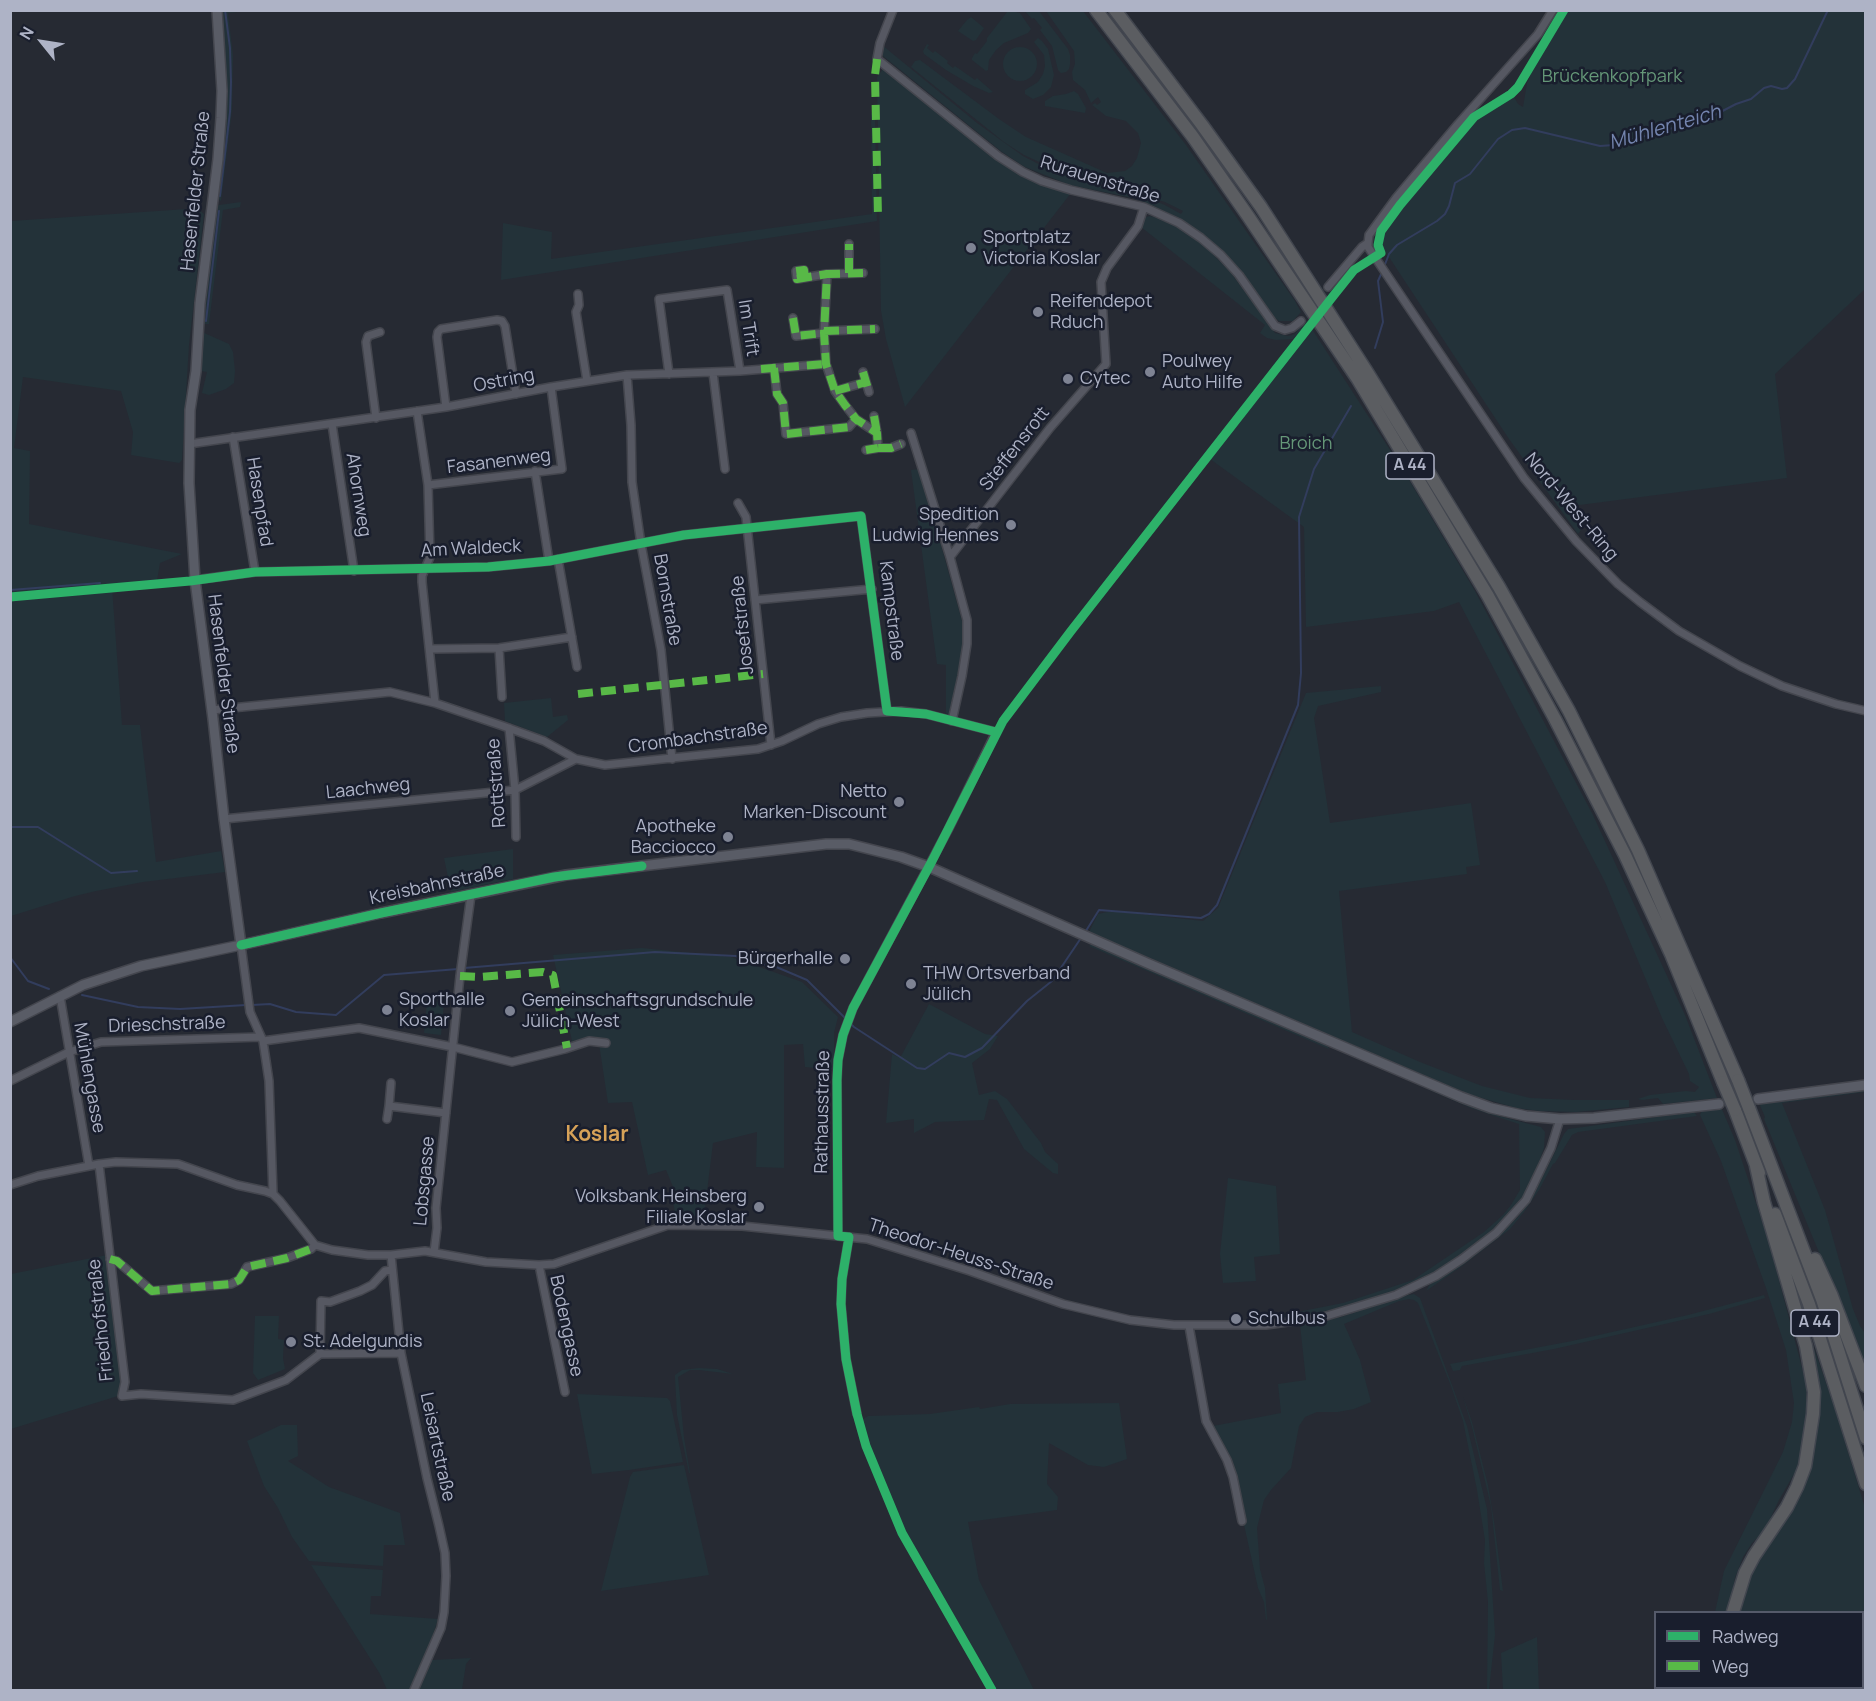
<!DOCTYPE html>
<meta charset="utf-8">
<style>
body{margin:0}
#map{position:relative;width:1876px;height:1701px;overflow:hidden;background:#262a33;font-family:Manrope,sans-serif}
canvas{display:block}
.frame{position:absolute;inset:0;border:12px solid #aeb3c6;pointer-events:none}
.legend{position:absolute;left:1654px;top:1611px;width:210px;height:78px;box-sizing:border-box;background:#191e2d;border:2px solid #555a6a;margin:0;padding:8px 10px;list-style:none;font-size:18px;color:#aeb3c6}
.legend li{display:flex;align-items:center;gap:12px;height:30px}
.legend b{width:30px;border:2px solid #555a6a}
.north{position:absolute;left:12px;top:12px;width:60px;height:60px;-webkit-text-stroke:4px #191e2d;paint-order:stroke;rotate:300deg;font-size:16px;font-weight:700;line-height:24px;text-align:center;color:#aeb3c6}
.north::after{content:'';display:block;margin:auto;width:21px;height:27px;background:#aeb3c6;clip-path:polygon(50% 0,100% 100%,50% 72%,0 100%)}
</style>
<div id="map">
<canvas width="1876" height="1701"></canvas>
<div class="frame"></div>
<ul class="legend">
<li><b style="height:8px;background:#2db169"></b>Radweg</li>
<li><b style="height:8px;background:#58b947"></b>Weg</li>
</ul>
<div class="north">N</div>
</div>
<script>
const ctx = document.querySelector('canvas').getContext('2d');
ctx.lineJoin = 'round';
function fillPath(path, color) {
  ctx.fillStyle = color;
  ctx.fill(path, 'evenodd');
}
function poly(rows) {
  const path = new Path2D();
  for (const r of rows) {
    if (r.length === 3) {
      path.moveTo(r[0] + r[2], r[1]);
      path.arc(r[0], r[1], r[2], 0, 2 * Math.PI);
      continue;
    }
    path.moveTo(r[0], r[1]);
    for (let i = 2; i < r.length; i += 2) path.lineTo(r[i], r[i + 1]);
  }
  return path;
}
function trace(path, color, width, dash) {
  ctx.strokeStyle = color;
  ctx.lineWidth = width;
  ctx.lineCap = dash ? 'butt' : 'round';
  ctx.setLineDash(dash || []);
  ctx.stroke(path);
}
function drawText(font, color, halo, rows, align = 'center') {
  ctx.font = font + ' Manrope,sans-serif';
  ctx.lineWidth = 5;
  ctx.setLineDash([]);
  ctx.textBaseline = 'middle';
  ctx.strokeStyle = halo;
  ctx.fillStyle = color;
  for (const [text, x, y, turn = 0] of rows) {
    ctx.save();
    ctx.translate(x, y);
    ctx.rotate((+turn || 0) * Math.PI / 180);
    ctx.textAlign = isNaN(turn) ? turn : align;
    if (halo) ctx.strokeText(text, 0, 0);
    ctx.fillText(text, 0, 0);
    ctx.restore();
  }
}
fillPath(poly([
 [220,11,246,11,228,13,233,55,232,110,221,201,216,197,226,94,225,61],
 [1011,11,1020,13,1031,29,1028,33,1004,43,996,50,989,60,988,70,986,71,972,60,972,58,975,53,977,54,987,41,987,38,1007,12],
 [1025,11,1039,11,1068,49,1070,55,1070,64,1069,69,1066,72,1061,73,1058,70,1052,46,1040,30,1042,28,1034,18,1032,19],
 [1046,11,1083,11,1186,145,1295,301,1301,312,1293,321,1279,321,1275,318,1242,272,1221,249,1189,224,1154,206,1133,198,1070,185,1025,167,1002,152,883,56,882,45,977,123,1023,156,1052,171,1086,182,1144,197,1165,205,1181,214,1183,211,1165,202,1063,173,1024,155,1004,142,911,67,915,61,920,60,999,119,1026,137,1107,173,1125,171,1132,166,1137,158,1141,143,1138,133,1126,121,1106,116,1092,105,1095,103,1097,105,1101,102,1098,97,1091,103,1085,90,1073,80,1072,72,1075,64,1074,51],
 [1568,11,1866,11,1865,289,1775,374,1787,478,1572,506,1583,527,1578,534,1509,439,1383,248,1381,240,1384,231,1466,130,1480,117,1513,95,1518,104,1523,107,1527,83,1531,74],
 [971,17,984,28,976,40,973,41,958,31,967,20],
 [1038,38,1042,41,1048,49,1054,75,1051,87,1043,95,1033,99,1025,94,1025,90,1038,82,1043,74,1045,66,1044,55,1034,42],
 [927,44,929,45,927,48,933,53,935,51,948,61,947,63,953,68,955,66,975,80,977,78,993,92,989,93,973,86,946,70,924,54,923,51],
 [1020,64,17],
 [883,69,1001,162,1027,178,1051,188,1071,193,905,407,886,339,881,311,877,77],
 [1074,91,1078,94,1086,108,1085,113,1045,106,1045,101,1053,96,1066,94],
 [871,113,874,114,875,117,877,221,501,280,503,223,552,232,551,259,872,214],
 [241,202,240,207,223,210,209,324,204,324,215,209,219,205],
 [187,209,198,209,204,214,189,345,182,460,179,463,131,455,133,432,121,391,23,377,14,448,30,451,29,524,182,554,160,563,157,581,112,587,122,725,140,725,156,862,221,851,225,872,143,882,96,891,75,896,11,916,11,599,102,592,101,588,11,595,11,221],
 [1150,216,1162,219,1176,226,1204,245,1231,273,1275,333,1288,336,1295,334,1306,320,1308,322,1293,339,1276,340,1267,338,1260,333,1265,325,1141,227,1146,217],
 [1310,326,1405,473,1475,591,1593,815,1685,1015,1717,1098,1663,1104,1658,1098,1642,1100,1638,1099,1650,1095,1686,1091,1695,1092,1699,1087,1690,1081,1689,1074,1662,1018,1605,882,1459,602,1434,611,1306,627,1304,527,1210,459],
 [202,332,229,344,233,352,235,371,234,383,226,389,209,395,202,393,207,372,201,371],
 [920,469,962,621,964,636,962,655,949,714,946,713,946,665,937,664,911,470],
 [1381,686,1381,692,1318,706,1314,718,1330,823,1471,803,1480,865,1466,867,1467,874,1339,891,1352,1032,1420,1062,1482,1086,1530,1098,1574,1100,1629,1100,1629,1107,1576,1112,1540,1111,1516,1108,1468,1094,1089,932,1098,914,1112,911,1203,921,1218,908,1306,693],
 [551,698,553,717,567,715,568,720,547,737,505,721,504,703],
 [513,849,513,879,451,892,444,858],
 [1092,944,1327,1045,1329,1049,1089,946],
 [642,948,731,957,802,982,838,1017,834,1033,834,1070,805,1067,803,1044,784,1045,784,1168,756,1167,757,1132,713,1143,704,1216,676,1217,672,1197,676,1194,666,1170,648,1175,632,1102,608,1103,598,1037,572,1041,553,955],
 [427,1001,444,1002,441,1035,424,1033],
 [929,1004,985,1034,998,1036,990,1049,972,1063,979,1095,995,1091,1007,1099,1041,1143,1045,1152,1058,1164,1058,1174,1053,1173,1024,1149,997,1100,989,1099,984,1120,935,1122,914,1133,914,1119,886,1123,892,1054,900,1058],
 [1428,1088,1499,1116,1541,1127,1545,1132,1544,1148,1535,1174,1523,1198,1506,1219,1476,1244,1434,1273,1404,1288,1375,1298,1319,1313,1282,1319,1282,1315,1343,1303,1413,1280,1484,1232,1503,1215,1511,1205,1520,1190,1519,1124,1471,1108,1427,1089],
 [1865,1089,1865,1092,1782,1103,1825,1210,1853,1309,1860,1326,1865,1333,1865,1364,1764,1119,1765,1117,1759,1103],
 [1721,1107,1735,1140,1769,1242,1806,1383,1807,1408,1805,1445,1798,1467,1779,1500,1765,1530,1752,1543,1743,1557,1735,1578,1728,1612,1715,1612,1724,1571,1783,1452,1792,1422,1794,1403,1786,1350,1766,1288,1721,1161,1700,1115,1702,1110],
 [1694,1112,1697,1116,1578,1132,1572,1135,1555,1163,1553,1164,1539,1190,1524,1212,1510,1229,1462,1266,1426,1291,1430,1284,1479,1251,1518,1217,1534,1194,1564,1134,1568,1129],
 [1228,1178,1276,1186,1280,1254,1254,1257,1256,1281,1223,1283,1220,1254],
 [107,1255,123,1383,118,1396,11,1429,11,1274],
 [1794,1290,1835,1409,1865,1508,1865,1662,1863,1663,1862,1612,1736,1612,1744,1582,1786,1515,1815,1432],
 [1414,1294,1420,1298,1467,1426,1487,1509,1495,1635,1489,1690,1487,1690,1488,1602,1484,1563,1485,1540,1477,1490,1463,1421,1451,1386,1418,1303,1414,1300,1409,1299,1399,1301,1344,1324,1360,1360,1371,1402,1354,1409,1338,1412,1317,1412,1305,1417,1299,1426,1291,1468,1271,1490,1264,1500,1257,1528,1260,1569,1265,1588,1267,1619,1266,1620,1264,1602,1258,1588,1231,1466,1213,1426,1281,1413,1278,1384,1306,1380,1300,1325,1341,1317,1408,1295],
 [1764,1295,1765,1298,1709,1314,1554,1349,1462,1366,1460,1370,1453,1371,1450,1364,1572,1341,1688,1315],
 [255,1316,279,1316,278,1339,284,1340,283,1358,285,1369,258,1380,253,1373],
 [699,1368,717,1369,733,1374,699,1370,690,1370,678,1377,684,1437,690,1473,689,1473,677,1415,675,1378,675,1375,682,1370],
 [577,1394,667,1398,670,1401,683,1462,629,1470,592,1474],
 [1463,1397,1472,1422,1488,1485,1494,1521,1503,1591,1500,1590,1491,1506,1486,1485,1472,1427],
 [1119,1403,1127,1459,1104,1467,1088,1465,1049,1443,1047,1484,1058,1497,1057,1510,968,1522,979,1580,1034,1690,994,1690,923,1568,895,1514,864,1435,861,1420,868,1416,930,1414,979,1407,980,1409,1010,1404],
 [281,1425,297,1425,298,1456,288,1461,329,1487,400,1513,405,1545,384,1545,383,1566,309,1561,292,1537,278,1508,264,1486,247,1441],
 [684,1465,709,1575,601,1591,630,1477,633,1472],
 [311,1565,383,1570,381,1596,371,1596,370,1614,438,1619,430,1644,409,1690,387,1690,380,1674],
 [1537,1637,1539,1690,1503,1690,1501,1653],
 [471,1658,466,1664,462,1690,418,1690,432,1660],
 [1726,1688,1816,1688,1811,1690,1727,1690]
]), '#233239');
trace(poly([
 [220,196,230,112,231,82,230,48,225,10],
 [1384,267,1389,254,1397,245,1437,221,1445,214,1449,206,1455,183,1470,174,1498,139,1512,130,1525,128,1600,146,1614,145,1711,117,1736,104,1751,99,1764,88,1771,86,1782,89,1787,88,1795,79,1828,10],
 [206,321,219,211],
 [1375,348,1383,322,1378,281,1382,272],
 [10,590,100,583],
 [10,827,38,827,111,873,137,871],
 [1084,934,1099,910,1201,918,1209,914,1217,905,1298,705,1301,673,1299,517,1314,469,1351,406],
 [10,957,28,981,49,989],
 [464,968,655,952,736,956,751,963,774,966,807,980,854,1027,917,1068,925,1069,949,1053,965,1057,982,1048,1027,1001,1052,981,1081,938],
 [82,995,138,1007,180,1009,246,1005],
 [252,1005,270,1004,296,1012,336,1015,384,975,458,969]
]), '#323d5d', 2);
const street = poly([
 [893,10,880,43,877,59,998,156,1023,172,1042,181,1071,190,1144,207,1179,223,1201,238,1221,255,1239,275,1275,326,1285,330,1292,328,1301,321],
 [1368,243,1368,247,1524,478,1576,541,1618,584,1640,602,1679,631,1740,666,1782,686,1836,704,1866,711],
 [849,273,849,244],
 [863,273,827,274,824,333,826,364,835,391,845,405,856,419,877,433,878,448,891,448,901,444],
 [805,277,804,270,796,271,797,279,827,274],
 [1328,287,1362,247,1368,243,1369,235,1396,198,1458,124,1538,34,1553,10],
 [578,294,579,305,576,312,587,381],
 [793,318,796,336,824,333],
 [824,331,875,329],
 [774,368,777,394,783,403,786,434,849,427,856,419],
 [863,372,869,392],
 [713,373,725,469],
 [669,374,659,299,727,290,740,371],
 [627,375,631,425,632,482,641,544,661,650,672,759],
 [835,391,866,382],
 [446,407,437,337,438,332,441,329,497,320,502,321,505,326,516,394],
 [417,411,428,485,430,557,422,576,422,582,435,703],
 [874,416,877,433],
 [376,418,366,342,368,336,380,332],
 [332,424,354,571],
 [911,433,950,557,967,620,967,644,962,676,952,721],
 [233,437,255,572],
 [189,444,446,407,551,387,627,375,740,371,826,364],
 [866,450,878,448],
 [535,471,549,561],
 [428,485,562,469,551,387],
 [738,503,746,517,771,745],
 [950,557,1050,428,1106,364,1101,282,1107,268,1138,226,1144,207],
 [558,559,577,667],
 [195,580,255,572,488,567,549,561,684,535,861,516,887,711],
 [755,600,872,589],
 [499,648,502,697],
 [430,649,499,648,572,637],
 [212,710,390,692,435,703,503,726,544,741,576,759],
 [509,728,515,790,516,837],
 [224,819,515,790,576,759,605,765,758,749,782,741,818,724,841,717,867,713,901,711,926,714,996,732,948,830,853,1008,843,1035,838,1060,837,1080,838,1236],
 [241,945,250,1012,263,1041,269,1081,273,1194],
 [60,996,89,1166],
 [263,1041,359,1028,453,1047,512,1062,565,1049,589,1041,606,1043],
 [10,1081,69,1052,101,1042,261,1037],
 [391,1083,389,1106,446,1113],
 [387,1119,389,1106],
 [99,1164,125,1382,122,1396,141,1394,233,1400,286,1380,320,1354,401,1353],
 [10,1185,38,1176,99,1164,116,1162,178,1164,237,1185,265,1191,273,1194,280,1201,315,1245,332,1250,368,1255,391,1255,425,1251,486,1262,539,1265,554,1264,668,1225,742,1226,838,1236,867,1239,970,1271,1063,1304,1130,1320,1174,1325,1266,1325,1323,1317,1396,1295,1436,1276,1462,1259,1496,1233,1526,1200,1551,1148,1560,1119],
 [849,1237,842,1279,841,1304,846,1359,857,1414],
 [434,1252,437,1228,436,1208,460,976,471,895],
 [391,1255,401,1353,427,1478,439,1526,445,1553,446,1576,444,1612,441,1628,414,1690],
 [110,1259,117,1261,152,1291,231,1284,239,1280,247,1267,287,1258,311,1249,315,1245],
 [539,1265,565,1392],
 [1189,1326,1206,1421,1227,1460,1233,1477,1242,1521],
 [320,1354,321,1301,330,1302,360,1291,372,1285,385,1271,392,1270]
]);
const secondary = poly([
 [217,10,222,91,221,118,218,159,200,303,196,371,190,410,189,483,195,580,213,719,224,819,241,945],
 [10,1022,83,985,141,966,241,945,381,913,566,875,826,844,849,844,901,857,929,867,1147,963,1461,1097,1491,1108,1526,1116,1560,1119,1594,1118,1719,1104],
 [1758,1099,1866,1085]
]);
const primary = poly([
 [1862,1668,1866,1667],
 [1817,1690,1822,1688]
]);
const highway = poly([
 [1096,10,1193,137,1248,216,1357,378,1488,596,1555,719,1625,855,1671,954,1723,1082],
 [1115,10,1202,125,1261,207,1367,372,1499,587,1569,711,1638,850,1738,1080],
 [1749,1108,1822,1299,1866,1438],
 [1735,1110,1759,1173],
 [1775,1214,1809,1304,1866,1484],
 [1815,1259,1831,1294,1866,1386],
 [1733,1612,1745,1573,1754,1556,1787,1507,1797,1487,1805,1466,1813,1414,1814,1392,1806,1346,1764,1202,1756,1166],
 [1723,1688,1724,1690]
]);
trace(street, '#44464e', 10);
trace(secondary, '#44464e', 12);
trace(primary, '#434750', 14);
trace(highway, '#42464f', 15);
trace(street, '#565862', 7);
trace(secondary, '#595c66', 9);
trace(primary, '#585a64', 10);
trace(highway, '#5b5d61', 12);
const highwayBridge = poly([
 [1738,1080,1749,1108],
 [1723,1082,1735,1110]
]);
trace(highwayBridge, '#42464f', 15, []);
trace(highwayBridge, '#5b5d61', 12);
trace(poly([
 [877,59,875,75,878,217],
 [849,273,849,244],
 [863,273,827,274,824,333,826,364,835,391,845,405,856,419,877,433,878,448,891,448,901,444],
 [805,277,804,270,796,271,797,279,827,274],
 [793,318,796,336,824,333],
 [824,331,875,329],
 [774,368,777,394,783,403,786,434,849,427,856,419],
 [761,369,826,364],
 [863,372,869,392],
 [835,391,866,382],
 [874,416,877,433],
 [866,450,878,448],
 [578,694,763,674],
 [460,976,479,977,543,972,553,975,567,1048],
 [110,1259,117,1261,152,1291,231,1284,239,1280,247,1267,287,1258,311,1249,315,1245]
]), '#58b947', 8, [15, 8]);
trace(poly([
 [10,597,190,581,255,572,488,567,549,561,684,535,861,516,887,711,926,714,996,732],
 [241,945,381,913,554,877,642,866],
 [992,1690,902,1533,866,1446,857,1414,846,1359,841,1304,842,1279,849,1237,838,1236,837,1080,838,1060,843,1035,853,1008,932,861,1003,721,1071,631,1334,295,1354,270,1381,253,1378,245,1381,231,1400,205,1474,117,1511,94,1518,87,1564,10]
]), '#2db169', 9);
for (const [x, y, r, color] of [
 [971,248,6,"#7e8393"],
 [1038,312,6,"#7e8393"],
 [1150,372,6,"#7e8393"],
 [1068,379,6,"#7e8393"],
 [1011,525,6,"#7e8393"],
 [899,802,6,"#7e8393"],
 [728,837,6,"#7e8393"],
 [845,959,6,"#7e8393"],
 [911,984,6,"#7e8393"],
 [387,1010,6,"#7e8393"],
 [510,1011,6,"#7e8393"],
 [759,1207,6,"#7e8393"],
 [1236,1319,6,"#7e8393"],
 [291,1342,6,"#7e8393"]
]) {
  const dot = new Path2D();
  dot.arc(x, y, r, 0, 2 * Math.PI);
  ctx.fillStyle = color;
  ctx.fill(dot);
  trace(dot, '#191e2d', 2);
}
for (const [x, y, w] of [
 [1410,466,48],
 [1815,1323,48]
]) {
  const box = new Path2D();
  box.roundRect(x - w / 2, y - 13, w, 26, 4.5);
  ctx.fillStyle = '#191e2d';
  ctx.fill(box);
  trace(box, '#aeb3c6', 1.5);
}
drawText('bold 16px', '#aeb3c6', null, [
 ["A 44",1410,466],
 ["A 44",1815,1323]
]);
drawText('18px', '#659778', '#191e2d', [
 ["Brückenkopfpark",1612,77],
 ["Broich",1306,444]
]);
drawText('18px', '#aeb3c6', '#191e2d', [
 ["Rurauenstraße",1100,180,17],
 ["Hasenfelder Straße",196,191,-84],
 ["Im Trift",748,328,81],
 ["Ostring",504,381,-11],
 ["Steffensrott",1015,449,-52],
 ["Fasanenweg",499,462,-7],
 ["Ahornweg",358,495,81],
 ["Hasenpfad",259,502,81],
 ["Nord-West-Ring",1571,507,50],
 ["Am Waldeck",471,549,-3],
 ["Bornstraße",667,600,80],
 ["Kampstraße",891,611,83],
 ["Josefstraße",743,625,-96],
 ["Hasenfelder Straße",223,674,83],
 ["Crombachstraße",698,738,-8],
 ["Rottstraße",497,783,-94],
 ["Laachweg",368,789,-6],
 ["Kreisbahnstraße",437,885,-12],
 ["Drieschstraße",167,1025,-2],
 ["Mühlengasse",89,1078,80],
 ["Rathausstraße",823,1112,-89],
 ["Lobsgasse",425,1181,-85],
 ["Theodor-Heuss-Straße",961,1255,18],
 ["Friedhofstraße",101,1320,-96],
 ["Bodengasse",566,1326,78],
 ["Leisartstraße",437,1447,78]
]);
drawText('18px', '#aeb3c6', '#191e2d', [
 ["Sportplatz",983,238],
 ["Victoria Koslar",983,259],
 ["Reifendepot",1050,302],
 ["Rduch",1050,323],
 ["Poulwey",1162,362],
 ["Auto Hilfe",1162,383],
 ["Cytec",1080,379],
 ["Spedition",999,515,"right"],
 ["Ludwig Hennes",999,536,"right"],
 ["Netto",887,792,"right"],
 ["Marken-Discount",887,813,"right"],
 ["Apotheke",716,827,"right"],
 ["Bacciocco",716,848,"right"],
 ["Bürgerhalle",833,959,"right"],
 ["THW Ortsverband",923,974],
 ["Jülich",923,995],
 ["Sporthalle",399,1000],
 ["Koslar",399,1021],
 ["Gemeinschaftsgrundschule",522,1001],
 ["Jülich-West",522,1022],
 ["Volksbank Heinsberg",747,1197,"right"],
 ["Filiale Koslar",747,1218,"right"],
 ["Schulbus",1248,1319],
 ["St. Adelgundis",303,1342]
], 'left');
drawText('italic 20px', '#7485af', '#191e2d', [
 ["Mühlenteich",1665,128,-16]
]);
drawText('bold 21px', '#d6a258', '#191e2d', [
 ["Koslar",597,1135]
]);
</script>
